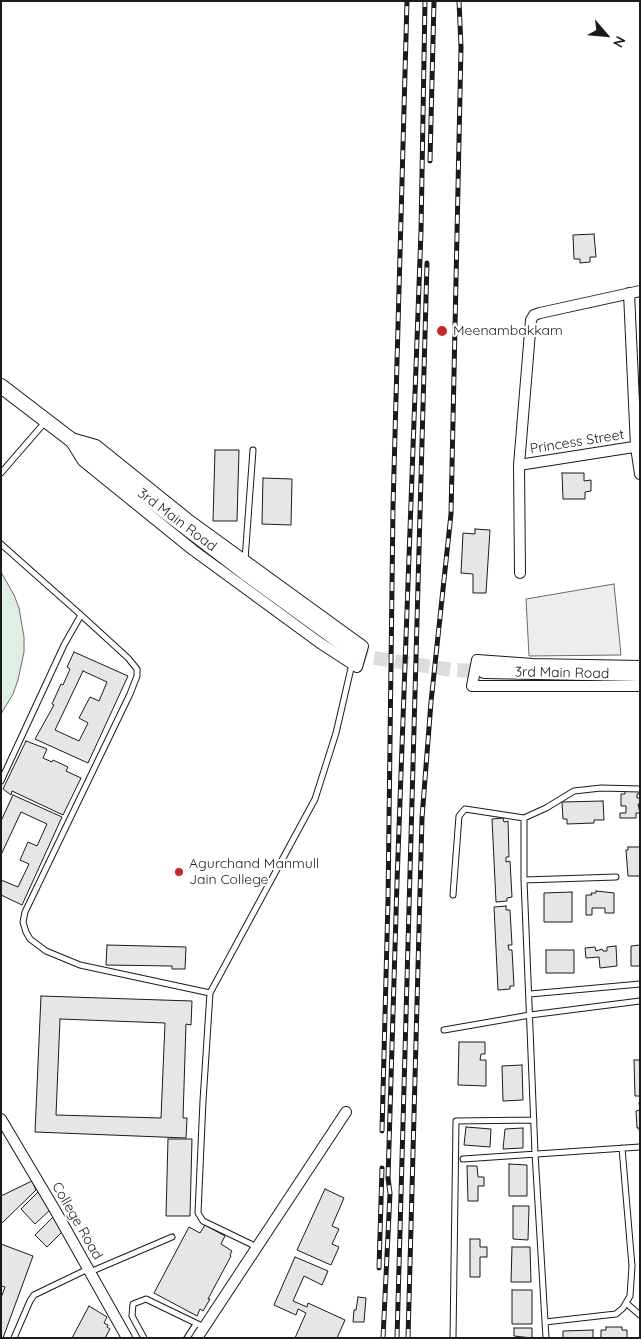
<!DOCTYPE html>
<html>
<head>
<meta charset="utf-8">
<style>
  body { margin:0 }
  #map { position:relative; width:641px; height:1339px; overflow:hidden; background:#fff; font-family:Quicksand,sans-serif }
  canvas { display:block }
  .frame { position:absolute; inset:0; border:2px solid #1a1a1a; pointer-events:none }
  .north { position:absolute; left:581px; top:10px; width:50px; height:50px; -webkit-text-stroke:4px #fff; paint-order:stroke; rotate:117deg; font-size:14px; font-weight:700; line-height:20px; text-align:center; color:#1a1a1a }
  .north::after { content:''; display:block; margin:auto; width:18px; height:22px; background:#1a1a1a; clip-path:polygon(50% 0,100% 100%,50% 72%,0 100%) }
</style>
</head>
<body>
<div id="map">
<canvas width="641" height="1339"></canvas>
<div class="frame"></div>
<div class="north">N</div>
</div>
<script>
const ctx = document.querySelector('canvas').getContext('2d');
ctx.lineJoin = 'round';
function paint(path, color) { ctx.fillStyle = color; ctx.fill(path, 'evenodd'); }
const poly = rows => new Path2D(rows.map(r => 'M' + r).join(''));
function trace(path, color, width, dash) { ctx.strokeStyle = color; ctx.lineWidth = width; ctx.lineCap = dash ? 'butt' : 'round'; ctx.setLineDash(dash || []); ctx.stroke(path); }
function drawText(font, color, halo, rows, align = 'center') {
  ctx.font = font + ' Quicksand,sans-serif'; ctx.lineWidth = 4; ctx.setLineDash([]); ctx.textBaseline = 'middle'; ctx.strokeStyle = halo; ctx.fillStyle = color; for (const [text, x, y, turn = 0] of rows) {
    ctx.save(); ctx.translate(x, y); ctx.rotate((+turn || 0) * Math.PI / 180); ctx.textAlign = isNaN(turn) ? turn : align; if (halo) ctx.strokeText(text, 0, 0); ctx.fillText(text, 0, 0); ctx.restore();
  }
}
const green = poly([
  [1,572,14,595,19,608,24,637,24,652,18,680,13,694,1,714,1,572]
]);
const parking = poly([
  [614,584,621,655,529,656,526,599,614,584]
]);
const building = poly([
  [594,234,596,257,590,257,590,262,580,263,580,259,574,259,573,235,594,234],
  [215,450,239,450,237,521,213,521,215,450],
  [562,473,584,473,584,481,591,480,591,491,585,492,585,499,563,499,562,473],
  [263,478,292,479,291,525,262,524,263,478],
  [475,529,490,530,486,593,473,593,473,574,461,573,463,533,475,534,475,529],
  [74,652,128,676,88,763,35,739,54,705,52,704,61,684,63,685,70,669,67,667,74,652],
  [83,671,107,682,99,701,90,697,79,718,88,723,79,741,55,730,83,671],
  [26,741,47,749,43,758,52,762,53,760,68,767,66,771,81,778,63,815,12,791,11,795,3,789,26,741],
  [625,789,639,789,639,794,637,794,637,798,640,798,640,804,638,804,640,813,636,813,636,818,620,818,620,813,626,813,626,806,621,806,621,794,625,794,625,789],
  [13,795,62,817,22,905,1,895,1,880,18,887,29,864,20,860,28,842,37,846,47,824,21,812,1,855,1,821,13,795],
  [603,801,604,820,594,820,594,823,567,824,567,819,563,819,562,802,603,801],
  [503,818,504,822,508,821,509,857,506,857,506,862,510,861,512,897,507,898,507,901,496,902,492,819,503,818],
  [628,847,640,847,640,876,628,876,626,850,628,850,628,847],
  [596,891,614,893,614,913,605,913,605,908,592,908,592,915,586,915,586,895,592,895,591,893,596,893,596,891],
  [572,892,572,922,544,922,544,893,572,892],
  [506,906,506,910,510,910,512,945,508,945,509,950,512,950,514,986,510,986,510,989,498,990,494,907,506,906],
  [107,945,186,947,185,969,172,969,172,966,106,965,107,945],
  [640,945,640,966,631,966,631,946,640,945],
  [616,946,617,966,600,968,599,957,586,958,585,948,595,947,596,951,602,949,603,951,607,951,607,947,616,946],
  [546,950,574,950,574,973,546,973,546,950],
  [41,996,192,1001,191,1025,186,1024,183,1118,187,1118,186,1138,35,1132,41,996],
  [60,1019,165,1023,161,1118,56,1115,60,1019],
  [459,1042,485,1042,485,1054,481,1054,480,1060,486,1060,486,1086,458,1085,459,1042],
  [634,1060,640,1060,640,1096,635,1096,634,1060],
  [522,1065,523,1100,503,1101,502,1066,522,1065],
  [639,1103,640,1103,640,1137,639,1128,637,1128,636,1111,640,1110,639,1103],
  [466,1127,491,1129,490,1147,464,1145,466,1127],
  [523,1128,523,1148,503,1149,505,1129,523,1128],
  [168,1139,192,1139,190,1216,166,1216,168,1139],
  [509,1164,527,1165,527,1196,509,1196,509,1164],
  [467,1166,477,1166,478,1177,484,1177,484,1186,478,1186,478,1201,468,1201,467,1166],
  [32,1181,36,1190,35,1191,1,1224,1,1196,32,1181],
  [325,1189,344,1198,332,1226,339,1229,332,1244,339,1247,331,1265,297,1250,325,1189],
  [38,1192,53,1207,35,1224,21,1209,38,1192],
  [513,1206,529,1206,528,1240,513,1239,513,1206],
  [53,1217,64,1230,47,1247,35,1235,53,1217],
  [205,1225,225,1236,221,1244,232,1251,230,1255,231,1256,208,1299,210,1299,203,1311,200,1309,197,1316,154,1293,189,1227,200,1233,205,1225],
  [470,1239,480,1239,480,1247,487,1247,487,1257,480,1257,480,1277,470,1277,470,1239],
  [1,1244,33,1256,3,1338,1,1338,1,1298,5,1287,1,1286,1,1244],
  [512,1247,530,1247,531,1282,511,1282,512,1247],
  [295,1257,328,1271,322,1285,304,1276,293,1301,307,1307,308,1303,345,1320,337,1338,295,1338,306,1313,298,1309,296,1315,274,1305,295,1257],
  [512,1290,532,1290,532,1324,512,1324,512,1290],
  [358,1297,366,1298,364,1322,353,1322,354,1310,356,1310,358,1297],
  [89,1306,107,1317,104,1323,108,1325,107,1327,110,1329,105,1338,72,1338,89,1306],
  [606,1327,622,1327,622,1330,627,1330,627,1338,601,1338,601,1330,606,1330,606,1327],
  [514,1328,532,1328,532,1338,514,1336,514,1328],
  [593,1330,593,1338,563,1338,563,1331,593,1330]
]);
const secondaryTunnel = poly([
  [354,652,368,657,452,670,484,671]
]);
const lane = poly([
  [1,473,46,421],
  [1,544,81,615],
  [245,560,253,450],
  [1,781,64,645,81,615,128,658,137,669,137,676,130,694,25,912,23,922,26,932,30,939,46,951,80,965,210,993],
  [524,818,524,880,535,1153,546,1338],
  [524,880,616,877],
  [453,895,459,816,465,809,524,818,546,808,574,791,601,788,640,789],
  [530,994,640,984],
  [444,1030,530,1015,640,1001],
  [463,1159,640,1147],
  [257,1247,203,1221,198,1213,203,1101,210,993,315,799,336,733,352,664],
  [90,1272,172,1237],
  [626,1303,640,1315],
  [545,1322,616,1314,623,1308,630,1296,632,1266,622,1148],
  [14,1338,30,1301,34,1295,88,1269],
  [144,1338,132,1316,133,1304,146,1299,204,1327],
  [187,1338,196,1324],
  [453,1338,456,1121,534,1120]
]);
const street = poly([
  [629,293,636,447,640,474],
  [68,437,96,445,188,519,363,646,357,667,320,643,193,550,83,461,68,437],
  [519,465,640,446],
  [520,573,519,465,531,320,534,315,540,313,640,291],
  [640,666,533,664,477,660,472,686,640,686],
  [1,1119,55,1210,127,1338],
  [197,1338,346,1112]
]);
const secondary = poly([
  [1,386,244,572,354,652],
  [484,671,640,674]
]);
const rail = poly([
  [430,161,434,1],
  [382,1131,388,900,393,507,407,1],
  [379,1268,382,1168],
  [383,1338,390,1193,388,1178,397,882,421,231,425,1],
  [397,1338,427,263],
  [408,1338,422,818,431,702,451,514,461,47,459,1]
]);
const markers = [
  [442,331,6,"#c62828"],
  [179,872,5,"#c62828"]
];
const poiNames = [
  ["Meenambakkam",453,331],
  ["Agurchand Manmull",189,864],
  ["Jain College",189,880]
];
const streetNames = [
  ["Princess Street",577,442,-9],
  ["3rd Main Road",177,520,37],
  ["3rd Main Road",562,673,1],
  ["College Road",77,1221,60]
];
paint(green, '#e0efe3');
trace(green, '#6a6a6a', 1);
paint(parking, '#ededed');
trace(parking, '#6a6a6a', 1);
paint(building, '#e6e6e6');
trace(building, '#1a1a1a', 1);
trace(secondaryTunnel, '#ddd', 14, [14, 7]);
trace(lane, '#1a1a1a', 7);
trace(street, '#1a1a1a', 12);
trace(secondary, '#1a1a1a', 16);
trace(lane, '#fff', 5);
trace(street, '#fff', 10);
trace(secondary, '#fff', 14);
trace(rail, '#1a1a1a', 5);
trace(rail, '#fff', 3, [9]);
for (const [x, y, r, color] of markers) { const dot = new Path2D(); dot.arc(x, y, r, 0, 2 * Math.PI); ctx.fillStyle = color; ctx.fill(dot); trace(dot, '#fff', 2); }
drawText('14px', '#1a1a1a', '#fff', poiNames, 'left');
drawText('14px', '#1a1a1a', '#fff', streetNames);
</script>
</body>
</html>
